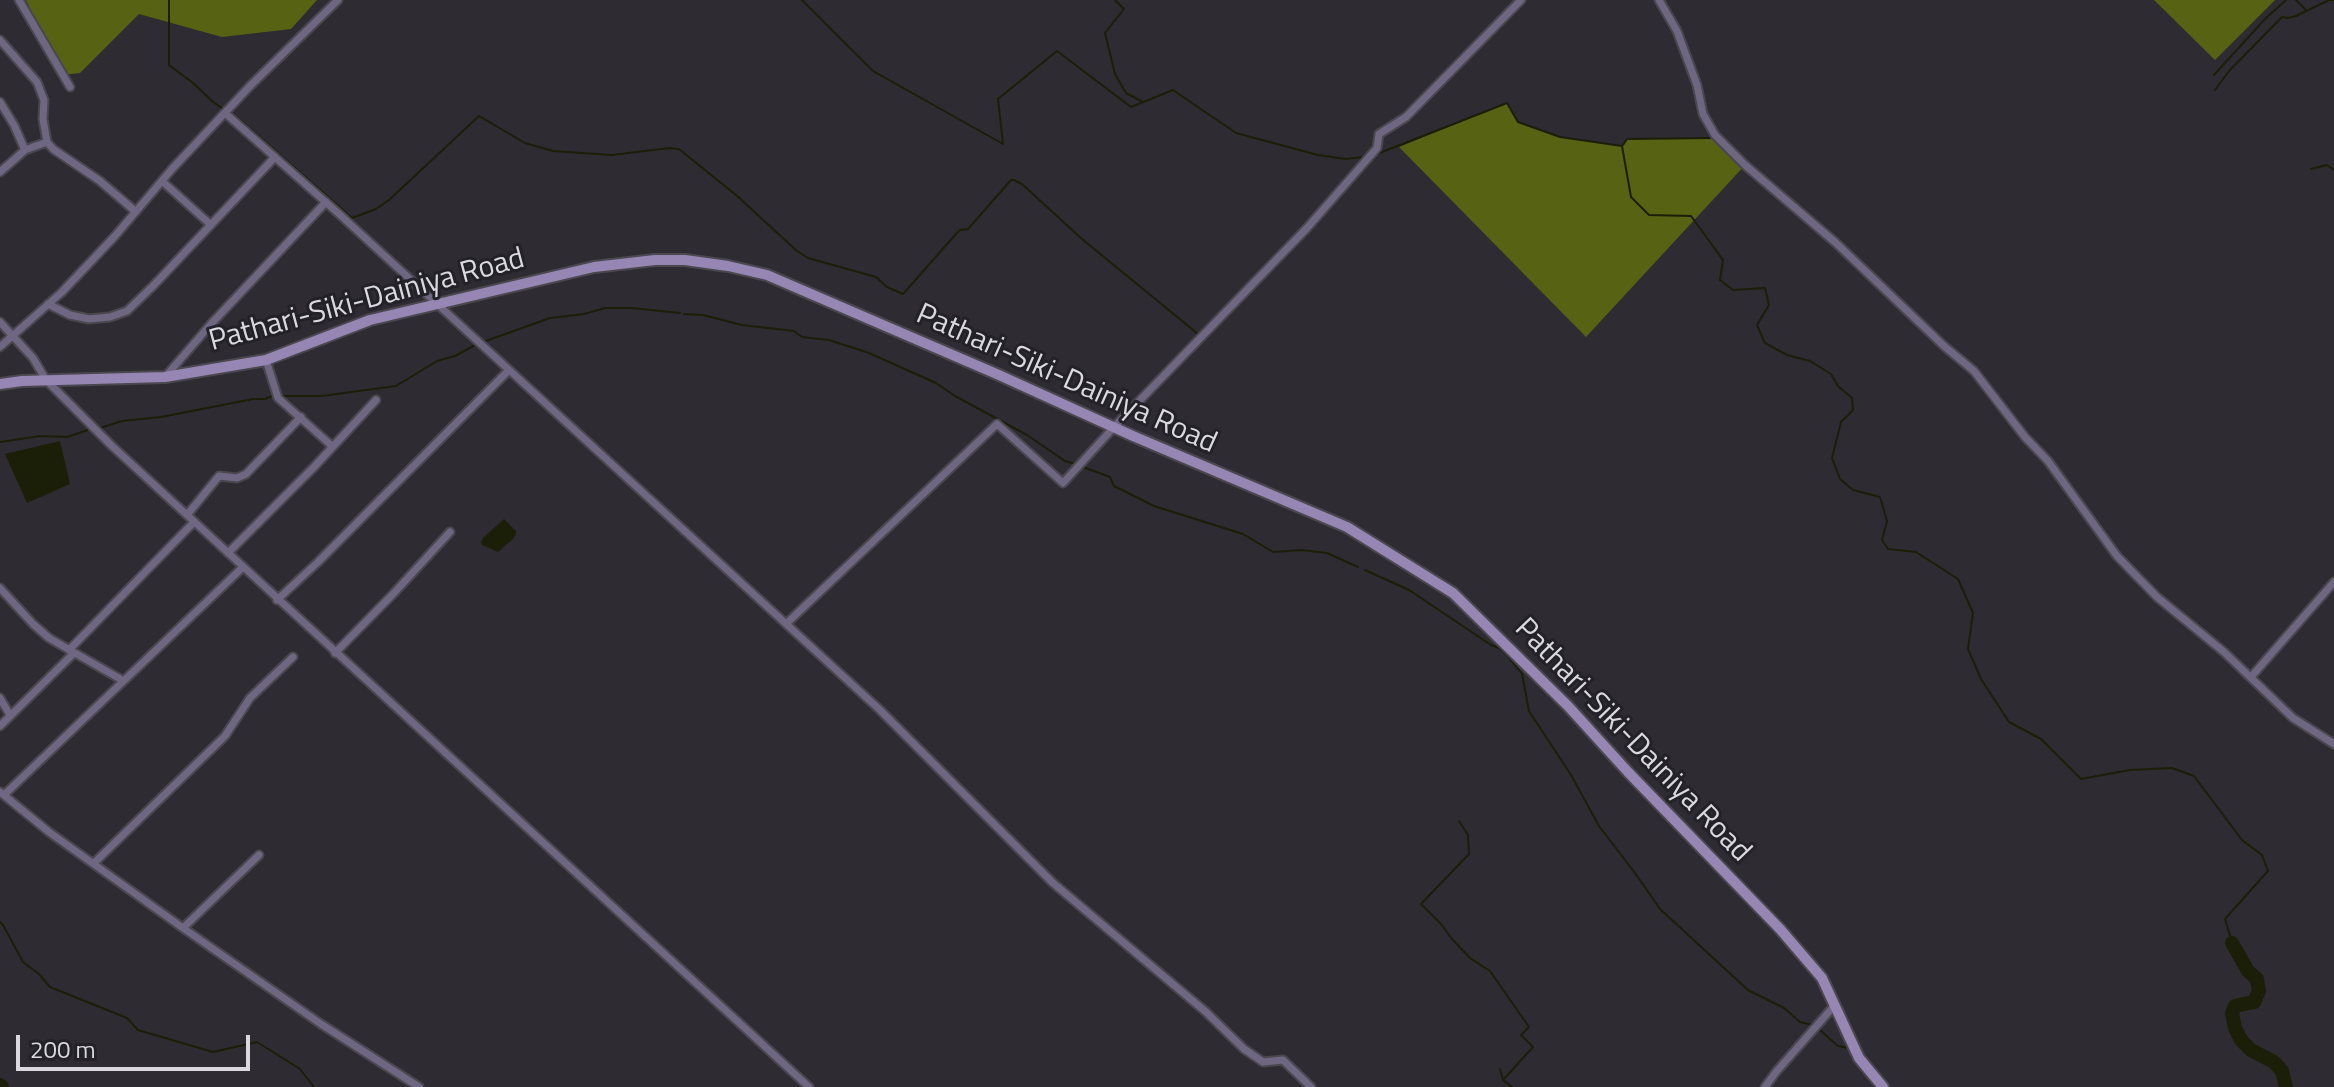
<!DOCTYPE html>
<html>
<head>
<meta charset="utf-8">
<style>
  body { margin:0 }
  #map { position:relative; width:2334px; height:1087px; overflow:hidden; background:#2e2b33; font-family:"Titillium Web",sans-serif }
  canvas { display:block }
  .scale { position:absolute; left:16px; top:1035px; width:234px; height:36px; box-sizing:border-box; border:4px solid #dad9de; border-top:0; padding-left:10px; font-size:24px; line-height:28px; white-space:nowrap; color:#dad9de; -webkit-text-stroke:6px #242229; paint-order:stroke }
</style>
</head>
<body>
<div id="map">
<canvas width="2334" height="1087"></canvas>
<div class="scale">200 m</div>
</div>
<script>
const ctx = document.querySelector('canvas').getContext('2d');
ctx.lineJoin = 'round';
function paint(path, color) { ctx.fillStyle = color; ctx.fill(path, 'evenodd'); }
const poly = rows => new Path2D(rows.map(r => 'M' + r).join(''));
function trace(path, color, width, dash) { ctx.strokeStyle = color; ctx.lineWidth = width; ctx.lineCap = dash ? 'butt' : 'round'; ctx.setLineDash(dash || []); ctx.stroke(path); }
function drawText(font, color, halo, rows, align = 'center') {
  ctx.font = font + ' "Titillium Web",sans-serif'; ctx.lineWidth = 6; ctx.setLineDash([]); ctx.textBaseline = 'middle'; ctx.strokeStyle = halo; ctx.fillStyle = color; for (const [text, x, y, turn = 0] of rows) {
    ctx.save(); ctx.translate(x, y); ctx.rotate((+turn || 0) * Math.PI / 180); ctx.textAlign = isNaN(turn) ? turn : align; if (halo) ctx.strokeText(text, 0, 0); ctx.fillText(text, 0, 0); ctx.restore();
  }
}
const forest = poly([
  [26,0,317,0,291,29,222,37,139,14,80,73,62,75],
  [2154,0,2275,0,2215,60],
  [1507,103,1518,122,1560,137,1622,146,1627,139,1719,138,1747,163,1586,337,1399,147]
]);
const water = poly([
  [60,441,70,484,27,503,5,454],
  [504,519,516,531,516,534,513,539,498,552,482,545,481,542,484,537]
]);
const stream = poly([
  [169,0,169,65,193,83,212,101,223,109],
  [802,0,873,71,1003,144,998,99,1057,51,1131,107,1173,90,1236,133,1318,155,1346,159,1363,157],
  [1115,0,1124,9,1105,33,1115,74,1126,93,1143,102],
  [2296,0,2306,10],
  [2214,75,2265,19,2286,0],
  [2215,90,2229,71,2282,17,2288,18,2296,16,2329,0,2334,0],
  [231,112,352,218,376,209,389,200,479,116,525,143,553,151,612,155,669,148,679,149,736,195,797,251,808,258,876,277,887,287,903,294,956,234,960,230,968,229,1011,180,1014,180,1022,184,1082,239,1198,334],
  [1623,145,1627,139,1712,138],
  [1377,154,1507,103,1518,122,1560,137,1622,146,1631,197,1649,215,1691,216,1723,260,1720,280,1733,290,1765,288,1769,305,1757,325,1765,343,1787,355,1810,361,1831,374,1838,386,1852,398,1853,410,1841,422,1832,458,1840,479,1853,490,1880,497,1887,521,1882,540,1888,549,1916,552,1958,579,1973,613,1968,649,1981,679,2009,722,2041,739,2081,779,2130,770,2172,768,2194,776,2242,840,2262,855,2268,871,2225,919,2231,939],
  [2311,169,2327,165,2334,170],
  [684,314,703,315,742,325,794,331,802,337,829,340,869,353,936,383,955,396,1027,435,1065,461,1076,464],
  [483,342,550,318,584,314,605,308,632,308,680,313],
  [280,396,322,396,396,386,437,361,455,356,477,344],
  [100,428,122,421,161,417,253,399,265,399,272,396],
  [0,442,40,436,67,437,91,429],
  [1083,467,1110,477,1114,486,1154,506,1243,534,1273,552,1302,550,1327,553,1358,567],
  [1365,570,1409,590,1491,645,1499,648,1506,654,1522,674,1529,711,1571,775,1599,826,1635,873,1660,909,1748,990,1784,1008,1800,1022,1813,1025],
  [1459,821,1468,835,1469,854,1421,904,1441,924,1452,939,1470,958,1490,971,1529,1027,1521,1035,1533,1047,1503,1080],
  [0,922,3,925,23,962,39,974,50,987,127,1018,138,1030,213,1052,257,1042,300,1069,314,1087],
  [1820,1030,1838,1046,1849,1048],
  [1500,1069,1503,1080,1512,1087]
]);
const river = poly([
  [2232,943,2248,971,2257,979,2259,991,2254,1002,2235,1006,2232,1013,2235,1028,2241,1040,2251,1050,2274,1062,2282,1071,2286,1087],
  [0,1085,2,1087]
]);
const street = poly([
  [19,0,70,87],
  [1659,0,1677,31,1697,85,1703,114,1715,135,1745,165,1836,243,1944,346,1974,371,2025,437,2048,461,2117,556,2157,597,2224,652,2293,718,2334,744],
  [0,40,37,82,44,100,43,119,47,142,25,150,0,172],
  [0,102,14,125,25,150],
  [225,113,338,213,880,710,1053,883,1206,1012,1244,1049,1263,1062,1283,1060,1311,1087],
  [47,142,53,149,100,181,135,211],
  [162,181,211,225],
  [48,304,70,315,89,319,110,317,127,311,153,286,275,157],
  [0,322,33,358,46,380,112,446,809,1087],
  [0,347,62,292,115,236,172,169,250,86,338,0],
  [266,360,278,398,332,446],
  [165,377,211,324,326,202],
  [187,515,219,476,237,478,246,474,301,417],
  [228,553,314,467,376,400],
  [0,588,33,624,49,638,122,680],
  [277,600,318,562,508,371],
  [787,623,997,424,1063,483,1114,427,1307,228,1377,148,1379,134,1406,117,1521,0],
  [69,650,194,522],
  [335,653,394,593,450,532],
  [2251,677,2334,582],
  [0,698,10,715],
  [0,726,74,653],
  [0,792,49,832,183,928,321,1024,419,1087],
  [4,795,243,567],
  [94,863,225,736,250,698,293,657],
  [183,928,259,855],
  [1765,1087,1776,1072,1834,1006]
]);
const secondary = poly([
  [0,384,22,381,165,377,266,360,370,320,594,267,655,260,685,260,728,266,767,275,999,375,1133,436,1347,527,1453,593,1568,706,1628,772,1780,929,1822,978,1859,1058,1883,1087]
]);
const streetNames = [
  ["Pathari-Siki-Dainiya Road",367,301,-15],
  ["Pathari-Siki-Dainiya Road",1066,380,24],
  ["Pathari-Siki-Dainiya Road",1632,741,46]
];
paint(forest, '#586213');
paint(water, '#1b1f07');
trace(stream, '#1b1f07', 2);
trace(river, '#1b1f07', 14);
trace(street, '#4a474e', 11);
trace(secondary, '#4a474e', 14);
trace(street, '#6f6682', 7);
trace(secondary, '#9586b3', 10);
drawText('30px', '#dad9de', '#242229', streetNames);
</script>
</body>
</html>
